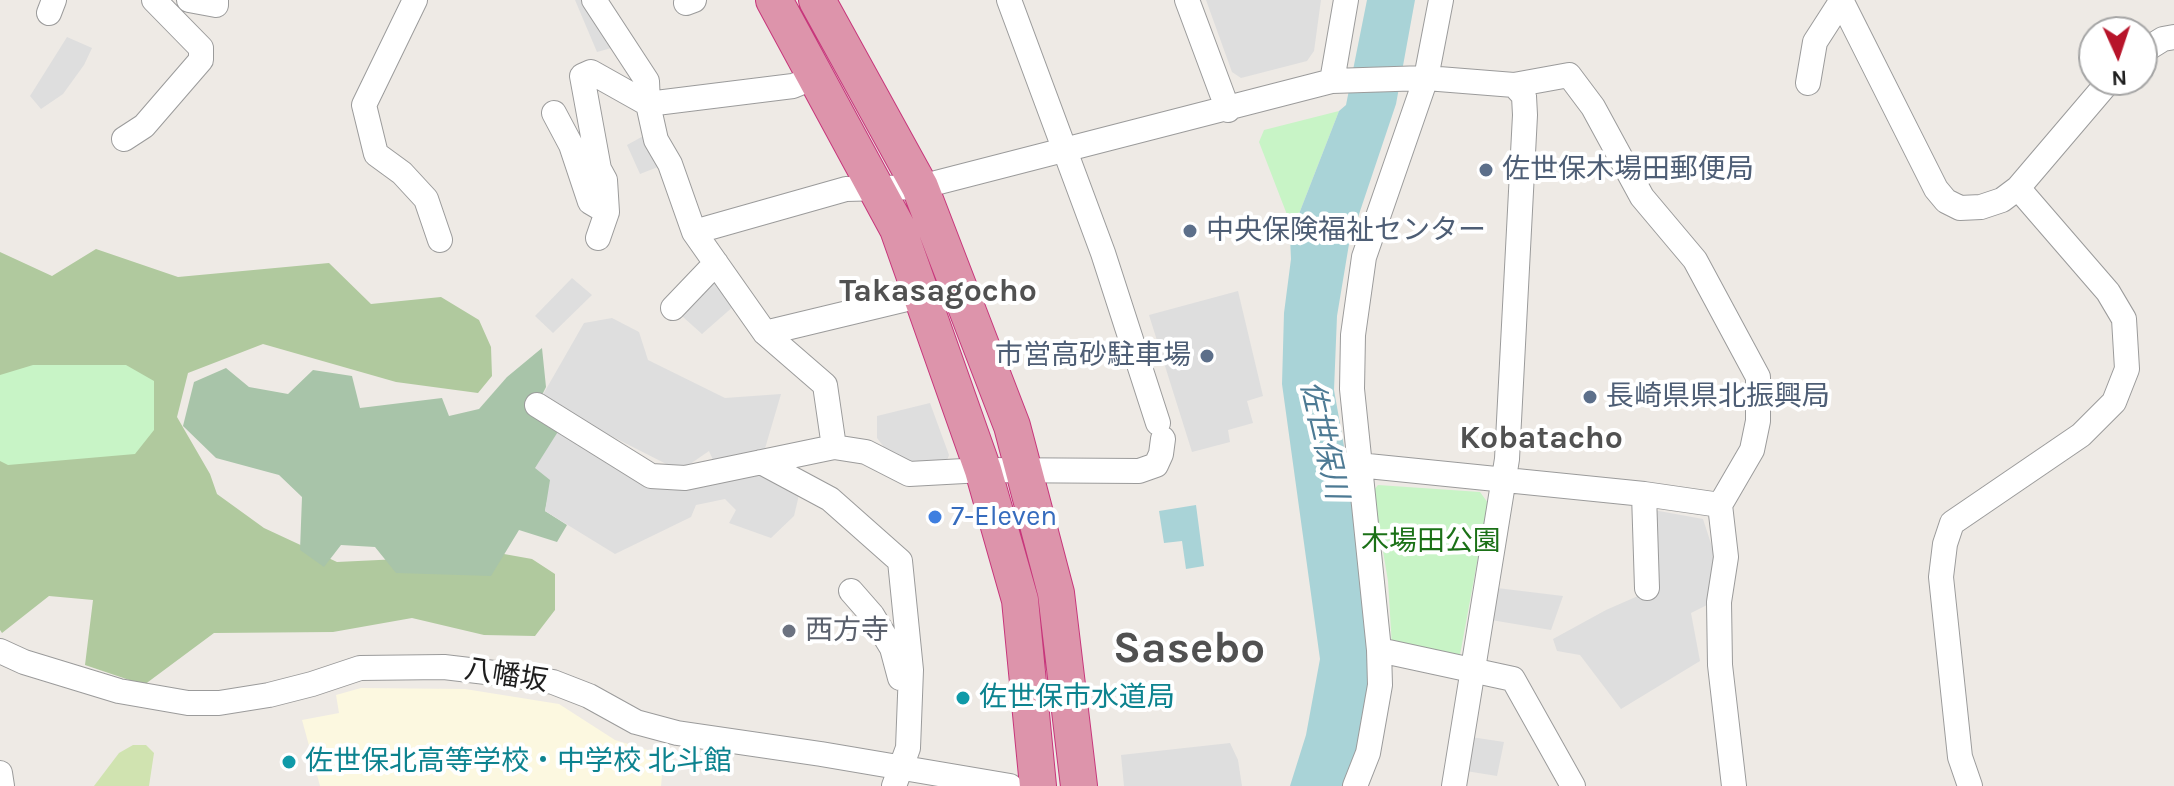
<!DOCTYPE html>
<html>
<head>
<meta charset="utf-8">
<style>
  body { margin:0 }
  #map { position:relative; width:2174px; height:786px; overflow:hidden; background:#eeeae5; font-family:Karla,sans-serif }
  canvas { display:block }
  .north { position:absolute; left:2078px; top:16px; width:80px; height:80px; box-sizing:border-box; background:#fff; border:2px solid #a5a5a5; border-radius:50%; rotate:177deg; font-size:22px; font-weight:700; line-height:32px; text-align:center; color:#1e1e1e }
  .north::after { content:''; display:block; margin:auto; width:28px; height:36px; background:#b7142a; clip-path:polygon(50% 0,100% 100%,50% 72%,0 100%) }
</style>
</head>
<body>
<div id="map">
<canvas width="2174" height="786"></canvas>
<div class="north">N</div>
</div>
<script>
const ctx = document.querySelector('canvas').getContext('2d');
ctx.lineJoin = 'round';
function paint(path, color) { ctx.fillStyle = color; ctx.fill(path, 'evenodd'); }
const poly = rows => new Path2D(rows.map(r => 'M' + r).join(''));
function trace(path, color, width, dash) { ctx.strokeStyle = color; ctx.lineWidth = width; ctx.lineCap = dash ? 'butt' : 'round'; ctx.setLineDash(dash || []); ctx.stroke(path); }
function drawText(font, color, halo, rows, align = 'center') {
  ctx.font = font + ' Karla,"Noto Sans JP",sans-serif'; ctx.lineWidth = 8; ctx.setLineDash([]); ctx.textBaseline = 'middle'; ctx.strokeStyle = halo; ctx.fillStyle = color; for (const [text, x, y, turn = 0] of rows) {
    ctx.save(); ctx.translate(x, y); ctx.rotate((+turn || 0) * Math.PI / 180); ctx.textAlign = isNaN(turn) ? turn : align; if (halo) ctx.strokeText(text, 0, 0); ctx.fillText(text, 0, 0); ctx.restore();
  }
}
const education = poly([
  [361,688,465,689,559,704,615,740,664,755,661,786,320,786,302,720,339,713,336,695]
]);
const grass = poly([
  [133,745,146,745,154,753,149,786,94,786,119,753]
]);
const forest = poly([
  [96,249,178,277,329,263,371,304,441,297,479,320,491,347,492,376,478,393,396,382,263,344,188,373,177,417,210,474,217,494,264,528,337,562,504,554,532,559,555,574,555,610,535,636,484,635,412,618,333,632,214,633,144,685,85,665,93,600,49,596,2,633,0,630,0,252,52,276]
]);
const cemetery = poly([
  [542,348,546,387,537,405,564,422,545,511,567,525,557,542,519,530,491,576,396,573,375,547,341,545,324,567,300,550,302,497,279,475,216,458,183,426,194,382,226,368,249,387,288,394,313,370,352,376,360,408,442,398,449,416,479,409,507,377]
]);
const park = poly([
  [1339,111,1290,237,1286,212,1259,142,1264,130],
  [33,365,126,365,154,381,154,430,135,454,8,465,0,461,0,375],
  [1378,485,1480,492,1488,503,1460,655,1457,657,1392,647,1388,581,1373,491]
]);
const parking = poly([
  [575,0,589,0,615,47,597,52],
  [1206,0,1321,0,1314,51,1307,61,1241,78,1232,72],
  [67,37,92,48,84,65,63,94,41,109,30,96],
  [647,134,663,165,640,174,627,145],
  [707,273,735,305,702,334,673,308],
  [572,278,592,295,553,333,535,316],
  [1238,291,1263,396,1247,401,1253,423,1228,430,1230,442,1192,452,1149,315],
  [612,318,639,332,648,360,725,398,781,394,761,462,718,471,709,451,680,471,568,414,537,405,584,323],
  [930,403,949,455,946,463,897,464,877,438,877,416],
  [559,430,652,484,758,472,799,495,794,516,771,538,729,523,736,510,725,499,696,505,691,517,615,554,545,511,550,480,535,468],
  [1648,509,1703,519,1716,559,1709,604,1691,613,1700,661,1621,709,1580,655,1557,651,1553,639,1606,610,1654,589],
  [1497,588,1563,596,1551,630,1491,620],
  [1471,737,1504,742,1497,776,1466,771],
  [1230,743,1238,760,1242,786,1124,786,1121,755]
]);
const water = poly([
  [1367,0,1415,0,1396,104,1349,244,1337,316,1334,390,1353,497,1370,648,1369,699,1361,741,1343,786,1290,786,1306,735,1320,659,1282,384,1284,313,1291,259,1290,237,1339,111,1346,105],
  [1196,505,1204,566,1186,569,1182,541,1164,543,1159,511]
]);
const minor = poly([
  [189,0,216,5,216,0],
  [415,0,364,105,376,154,402,173,426,199,440,240],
  [594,0,647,81,648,104,656,140,670,164,694,232,765,333,825,385,834,447,866,452,909,474,983,470,1139,471,1156,465,1161,454,1163,439],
  [1009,0,1103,253,1158,423],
  [1187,0,1228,110],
  [1841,0,1936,189,1946,201,1960,208,1981,207,2002,200,2018,188,2110,80],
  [686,3,694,0],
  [49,13,54,0],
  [2142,52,2163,39,2174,37],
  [1332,81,1346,0],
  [1808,83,1815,42,1842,0],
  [1514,85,1569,75,1593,107,1642,197,1695,260,1758,377,1758,421,1752,450,1720,505,1726,557,1719,602,1720,665,1734,786],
  [554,113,571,145,590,202,607,212],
  [124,139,144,126,201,60,201,48,154,0],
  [694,232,846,189,920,187,1332,81,1426,78,1514,85,1524,96,1525,115,1507,459,1454,786],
  [598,238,607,212,605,180,599,169,582,76,591,72,648,104,793,86,815,77],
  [673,308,716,263],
  [765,333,923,295],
  [537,405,651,476,685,478,834,447],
  [761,462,830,499,900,561,911,670,908,748,894,786],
  [1348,464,1644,494,1720,505],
  [1644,494,1647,588],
  [851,591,872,615,892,648,900,678],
  [1379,650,1513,679,1573,786],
  [0,651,24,662,119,691,188,703,219,703,269,695,312,684,360,668,444,667,511,675,553,682,589,696,636,722,677,733,821,754,1010,786],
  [0,773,2,786],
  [1355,786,1368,753,1380,685,1379,650,1352,389,1353,335,1364,257,1426,78,1441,0],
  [1970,786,1960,757,1941,577,1945,544,1952,523,2081,435,2114,402,2127,369,2124,319,2108,292,2018,188]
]);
const highway = poly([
  [774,0,898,229,983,470,1020,600,1038,786],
  [817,0,920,187,1012,426,1056,593,1079,786]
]);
const markers = [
  [1486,170,8,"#5c6f8a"],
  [1190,231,8,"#5c6f8a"],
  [1207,356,8,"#5c6f8a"],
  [1590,397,8,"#5c6f8a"],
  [935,517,8,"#3f7fe0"],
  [789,631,8,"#6b7280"],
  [963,698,8,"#0f9aa8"],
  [289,762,8,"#0f9aa8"]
];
const serviceNames = [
  ["佐世保木場田郵便局",1502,170],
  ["中央保険福祉センター",1206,231],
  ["市営高砂駐車場",1191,356,"right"],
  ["長崎県県北振興局",1606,397]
];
const shopNames = [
  ["7-Eleven",951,517]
];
const parkNames = [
  ["木場田公園",1431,542]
];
const worshipNames = [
  ["西方寺",805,631]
];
const streetNames = [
  ["八幡坂",506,676,9]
];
const cultureNames = [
  ["佐世保市水道局",979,698],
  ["佐世保北高等学校・中学校 北斗館",305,762]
];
const waterNames = [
  ["佐世保川",1323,440,77]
];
const quarterNames = [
  ["Takasagocho",938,292],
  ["Kobatacho",1541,439]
];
const townNames = [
  ["Sasebo",1189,649]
];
paint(education, '#fcf8e0');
paint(grass, '#d0e3b0');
paint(forest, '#b0c99e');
paint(cemetery, '#a8c4a9');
paint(park, '#c8f4c6');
paint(parking, '#dedede');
paint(water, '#a9d3d7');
trace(minor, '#9b9b9b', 26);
trace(highway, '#c7367b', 38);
trace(minor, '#fff', 24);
trace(highway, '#dd94ab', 36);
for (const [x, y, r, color] of markers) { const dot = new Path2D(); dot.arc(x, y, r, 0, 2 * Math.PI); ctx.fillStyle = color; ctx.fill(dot); trace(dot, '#fff', 3); }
drawText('28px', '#4e5e75', '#fff', serviceNames, 'left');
drawText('28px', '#366cbe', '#fff', shopNames, 'left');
drawText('28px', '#1b7117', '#fff', parkNames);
drawText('28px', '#5b616d', '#fff', worshipNames, 'left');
drawText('28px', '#1e1e1e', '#fff', streetNames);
drawText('28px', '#0d838f', '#fff', cultureNames, 'left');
drawText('italic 30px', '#4d7a94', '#fff', waterNames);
drawText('bold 32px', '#515151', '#fff', quarterNames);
drawText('bold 44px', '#515151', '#fff', townNames);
</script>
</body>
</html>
